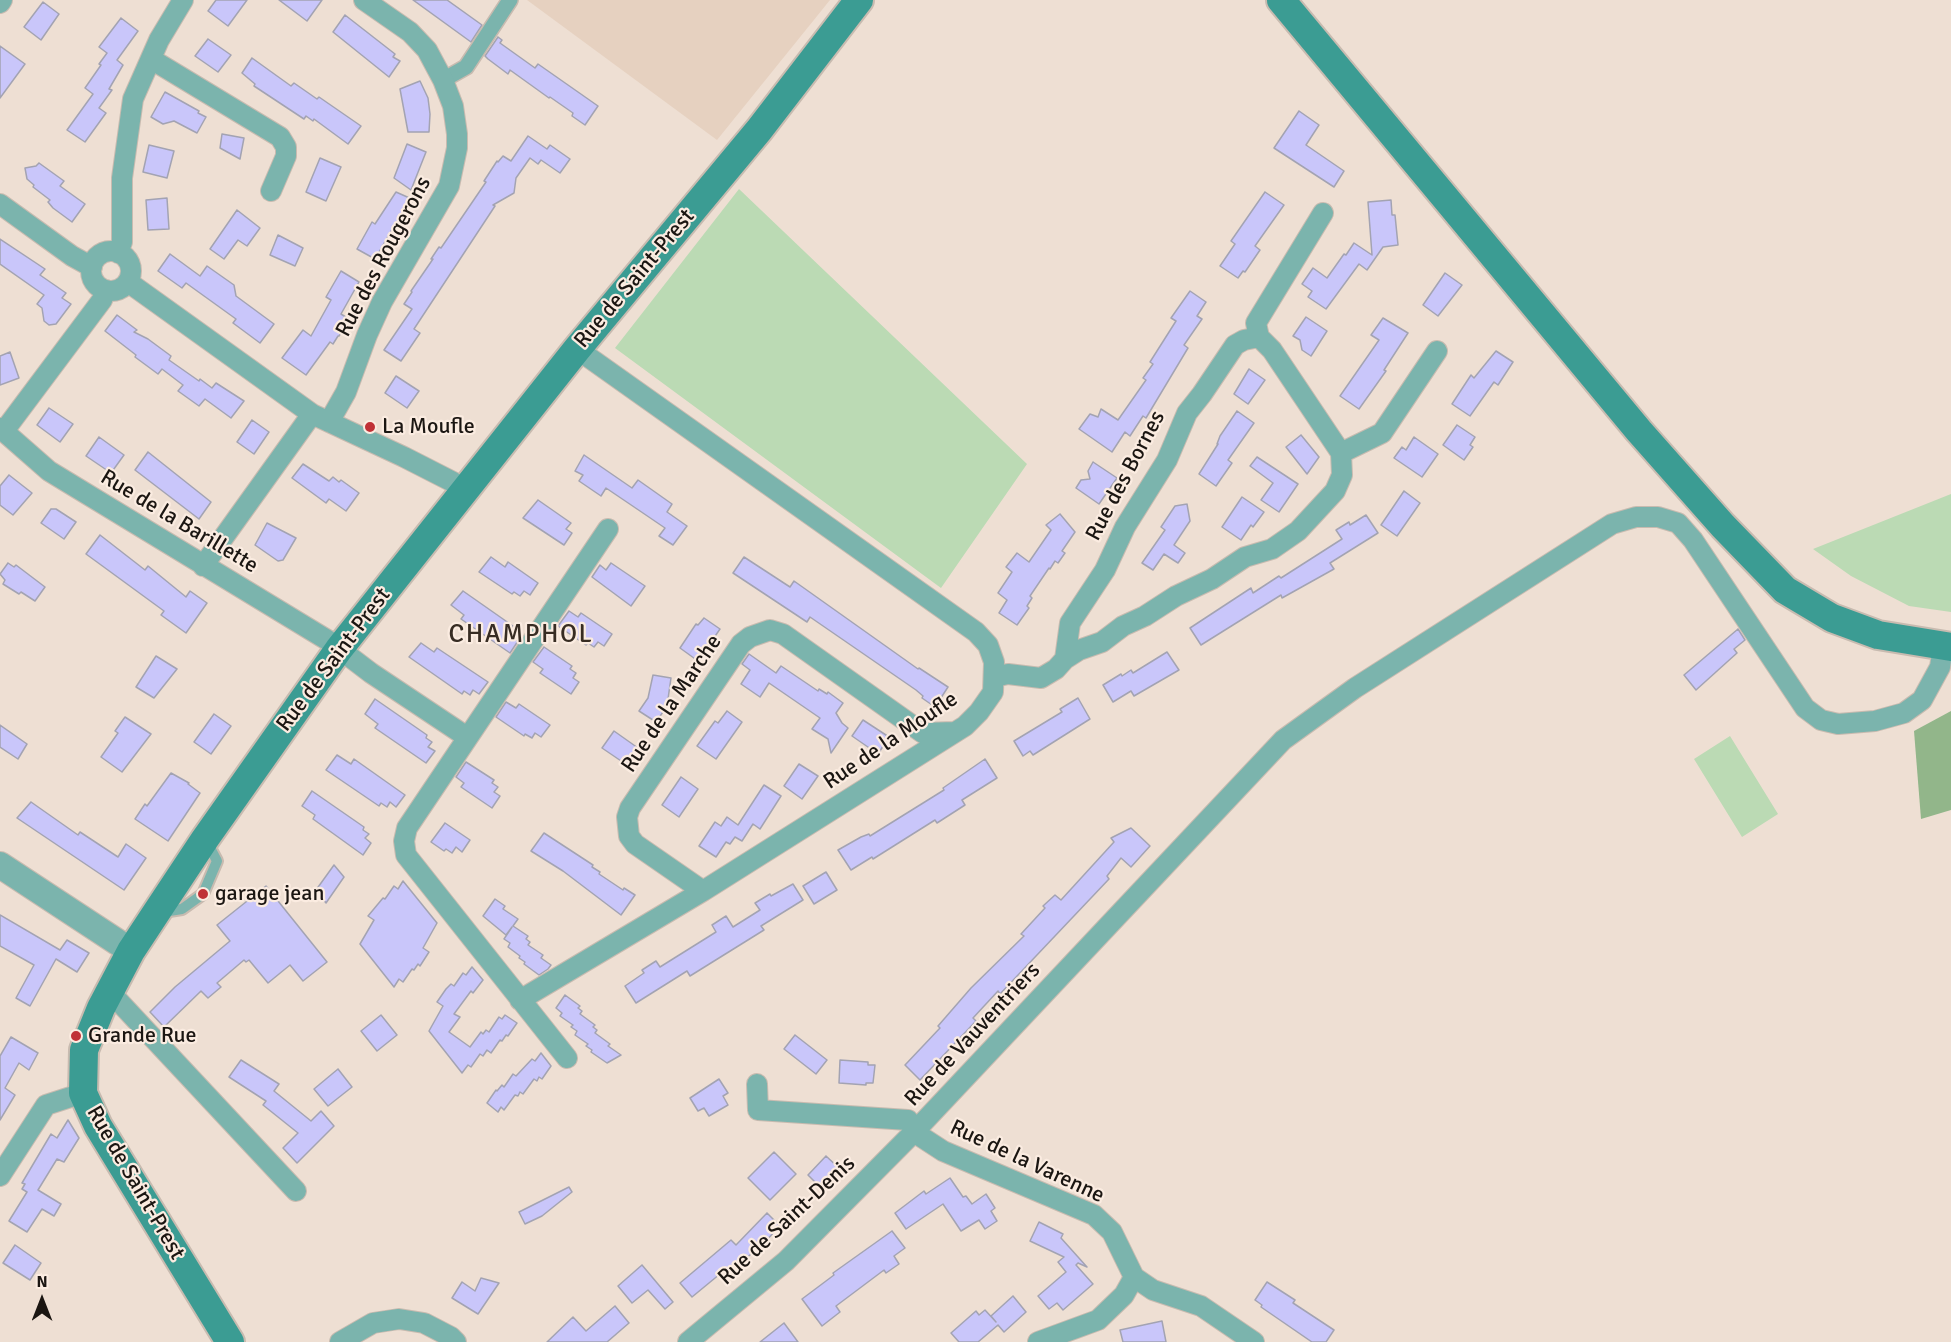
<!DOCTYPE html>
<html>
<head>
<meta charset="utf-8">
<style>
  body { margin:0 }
  #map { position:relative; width:1951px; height:1342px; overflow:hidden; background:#eedfd3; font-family:Signika,sans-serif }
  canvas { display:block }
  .north { position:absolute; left:12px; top:1270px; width:60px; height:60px; -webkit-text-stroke:4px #fbece1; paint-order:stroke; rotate:0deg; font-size:16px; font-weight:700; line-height:24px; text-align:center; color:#1b1612 }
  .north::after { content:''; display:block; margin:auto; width:21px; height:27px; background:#1b1612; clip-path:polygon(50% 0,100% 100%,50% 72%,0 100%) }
</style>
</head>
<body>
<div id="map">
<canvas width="1951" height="1342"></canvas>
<div class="north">N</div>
</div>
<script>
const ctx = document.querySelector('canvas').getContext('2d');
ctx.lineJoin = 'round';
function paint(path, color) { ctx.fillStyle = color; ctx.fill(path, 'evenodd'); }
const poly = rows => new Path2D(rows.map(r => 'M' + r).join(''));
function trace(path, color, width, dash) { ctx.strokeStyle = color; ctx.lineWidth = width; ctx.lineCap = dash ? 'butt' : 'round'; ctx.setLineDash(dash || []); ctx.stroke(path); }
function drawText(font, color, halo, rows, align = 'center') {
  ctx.font = font + ' Signika,sans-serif'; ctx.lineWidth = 4.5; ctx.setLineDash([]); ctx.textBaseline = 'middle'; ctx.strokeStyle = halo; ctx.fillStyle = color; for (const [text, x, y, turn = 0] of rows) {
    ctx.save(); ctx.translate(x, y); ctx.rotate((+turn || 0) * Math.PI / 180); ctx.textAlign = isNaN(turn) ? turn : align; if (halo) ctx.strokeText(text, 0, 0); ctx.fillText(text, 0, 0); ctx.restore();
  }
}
const built = poly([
  [527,0,830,0,717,140]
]);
const green = poly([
  [739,189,1027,464,941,588,615,348],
  [1951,494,1951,612,1909,606,1851,576,1813,549],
  [1730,736,1778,814,1742,837,1694,759]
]);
const forest = poly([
  [1951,711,1951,810,1921,819,1914,731]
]);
const building = poly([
  [216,0,247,0,228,26,208,11,216,0],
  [279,0,322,0,307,21,279,0],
  [413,0,447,0,482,25,471,42,413,0],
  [43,2,59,14,41,40,24,27,43,2],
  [345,15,395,54,393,57,400,61,389,77,333,32,345,15],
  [121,18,138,31,117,60,123,65,109,89,112,90,99,108,106,113,85,142,67,130,93,94,85,88,101,65,99,64,107,53,99,47,121,18],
  [498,37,502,40,500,43,535,68,538,64,598,106,585,125,572,116,573,113,550,97,549,98,510,70,508,74,488,59,485,56,498,37],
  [208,39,231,55,218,72,195,56,208,39],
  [0,46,25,64,0,98,0,46],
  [252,58,291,86,294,83,317,99,319,97,361,126,348,144,314,119,313,121,306,116,304,119,254,86,255,84,242,73,252,58],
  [420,81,428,98,430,114,429,132,408,132,400,89,420,81],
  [165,92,199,111,198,113,206,117,197,133,174,121,163,124,151,117,165,92],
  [1299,111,1319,125,1306,145,1344,171,1334,187,1274,148,1299,111],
  [222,134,244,138,240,159,220,148,222,134],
  [528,136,547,149,550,145,570,159,560,173,541,160,538,164,530,158,516,178,514,193,493,205,495,206,414,329,420,333,401,361,384,350,412,309,404,304,412,292,411,291,433,259,431,259,439,247,441,248,486,182,484,181,497,161,498,162,503,156,511,161,528,136],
  [407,144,426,152,411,190,394,178,407,144],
  [149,145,174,151,167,178,143,172,149,145],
  [320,158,341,167,326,201,306,192,320,158],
  [39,163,64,181,60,186,85,204,72,222,53,208,48,202,50,200,33,187,34,185,27,179,25,168,36,166,39,163],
  [396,192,414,200,397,226,395,224,375,259,357,249,372,222,375,224,396,192],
  [1265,192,1284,205,1255,246,1260,250,1245,272,1243,271,1238,278,1220,266,1235,244,1231,241,1265,192],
  [167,198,169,229,148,230,146,200,167,198],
  [1391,200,1392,215,1395,215,1398,245,1383,247,1367,270,1359,264,1326,309,1308,297,1312,291,1302,284,1313,268,1327,278,1344,254,1346,255,1354,243,1372,255,1368,202,1391,200],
  [237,210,260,228,247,246,238,240,224,259,210,249,237,210],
  [278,235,303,248,295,266,270,255,278,235],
  [0,239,45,269,40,275,66,293,62,298,71,304,56,324,49,325,44,321,42,308,37,304,44,295,0,264,0,239],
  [170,254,200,276,207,266,234,285,236,296,274,324,260,343,233,323,236,319,186,283,182,288,158,271,170,254],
  [341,271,359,282,341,314,349,319,339,336,338,336,333,344,330,342,306,375,282,358,303,330,311,336,331,300,326,297,341,271],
  [1445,273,1462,285,1438,316,1423,305,1445,273],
  [1190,291,1206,302,1197,316,1202,319,1184,345,1188,348,1146,418,1143,416,1130,436,1125,432,1112,452,1079,429,1090,414,1098,417,1101,409,1118,420,1146,380,1143,378,1153,364,1150,362,1176,321,1171,318,1190,291],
  [117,315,137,330,134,332,148,339,171,356,169,360,199,381,200,379,212,388,216,383,244,401,231,418,205,399,199,406,178,391,183,385,162,369,158,374,135,357,136,355,105,331,117,315],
  [1306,317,1327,331,1311,356,1302,350,1300,340,1293,336,1306,317],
  [1383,318,1408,333,1384,370,1386,371,1359,409,1340,396,1379,340,1371,335,1383,318],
  [1496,351,1513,362,1498,385,1494,382,1470,416,1452,404,1471,375,1474,378,1496,351],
  [10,352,19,378,0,385,0,356,10,352],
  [1249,369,1265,380,1248,404,1234,394,1249,369],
  [396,376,419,391,407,408,385,393,396,376],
  [49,408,73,424,60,442,37,425,49,408],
  [1237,411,1254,423,1228,460,1232,463,1216,486,1199,474,1218,444,1217,444,1220,436,1237,411],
  [252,420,269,432,254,454,237,442,252,420],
  [1457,425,1475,437,1470,445,1473,447,1464,460,1443,445,1457,425],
  [1301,435,1319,457,1307,474,1286,447,1301,435],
  [99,437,124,455,111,473,86,456,99,437],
  [1414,437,1438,454,1422,477,1394,458,1402,447,1406,450,1414,437],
  [148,452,211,502,199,519,135,470,148,452],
  [584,455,632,488,638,480,672,504,667,512,687,526,673,545,659,536,665,528,640,511,606,488,601,496,579,481,583,475,575,471,584,455],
  [1257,457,1298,484,1279,512,1261,500,1273,483,1250,466,1257,457],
  [1093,462,1117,478,1099,504,1076,488,1081,480,1090,479,1088,471,1093,462],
  [303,464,329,481,333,477,339,482,341,480,359,493,346,511,329,499,326,503,292,478,303,464],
  [9,475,32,493,13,515,0,505,0,486,9,475],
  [1404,491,1420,503,1397,536,1381,525,1404,491],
  [1242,497,1264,512,1253,527,1251,525,1241,540,1222,527,1242,497],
  [538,500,571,523,566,529,572,533,564,545,523,518,538,500],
  [1187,504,1190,521,1174,545,1185,553,1178,563,1164,554,1153,570,1142,563,1165,530,1161,527,1175,506,1187,504],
  [51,509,56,509,76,522,64,539,41,523,51,509],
  [1060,514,1075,532,1062,551,1065,553,1058,563,1055,561,1050,569,1049,568,1030,596,1032,598,1027,606,1029,608,1017,625,999,613,1007,600,998,593,1012,572,1006,567,1017,553,1029,562,1051,530,1046,525,1060,514],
  [1366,515,1378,533,1330,563,1334,569,1282,598,1281,595,1201,645,1190,628,1251,588,1253,593,1279,576,1281,578,1342,539,1336,530,1349,522,1350,525,1366,515],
  [267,523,296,538,283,560,278,561,255,545,267,523],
  [100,535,145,570,148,566,186,597,190,591,207,603,186,633,161,615,164,611,86,554,100,535],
  [491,557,505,567,508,562,538,583,530,595,524,591,520,596,514,592,512,594,479,572,491,557],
  [744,557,790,587,794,581,918,669,919,668,948,687,935,707,922,698,923,696,916,690,810,617,807,622,733,573,744,557],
  [8,563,14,567,16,565,45,587,35,601,21,592,19,594,3,584,5,580,0,574,8,563],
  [611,563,645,586,631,606,592,577,600,565,606,570,611,563],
  [463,591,513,626,511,628,517,633,514,638,518,641,510,653,461,619,464,615,451,605,463,591],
  [569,611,578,617,581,613,612,634,604,646,598,642,594,647,588,643,586,645,558,626,569,611],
  [704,618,720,629,698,661,680,648,696,624,698,625,704,618],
  [1738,629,1745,640,1734,649,1737,653,1696,690,1684,675,1738,629],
  [421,643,434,652,437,648,488,682,479,694,473,690,470,695,464,691,462,694,409,657,421,643],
  [544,647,572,666,570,669,576,673,573,678,579,682,571,694,540,673,543,669,533,662,544,647],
  [1167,652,1179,670,1134,696,1131,691,1113,702,1103,685,1121,674,1122,676,1131,670,1133,673,1167,652],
  [749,654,776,673,781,666,818,691,819,689,827,694,828,692,843,703,836,713,842,723,848,728,831,753,828,739,812,729,820,718,769,683,760,697,741,684,750,670,742,664,749,654],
  [156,656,177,669,154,698,136,687,156,656],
  [653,675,671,678,667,706,656,722,639,711,648,698,653,675],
  [1078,698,1090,719,1033,755,1030,751,1023,756,1014,741,1062,712,1060,709,1078,698],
  [375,699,427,735,426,738,432,742,428,747,435,751,426,763,375,728,378,724,365,714,375,699],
  [506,702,516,708,519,704,550,725,541,737,535,733,532,738,525,734,524,736,496,717,506,702],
  [727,711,742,722,716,759,697,746,715,721,718,723,727,711],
  [214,714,231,726,211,754,194,742,214,714],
  [125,717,151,734,122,772,101,757,118,733,115,731,125,717],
  [863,720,889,737,878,754,852,736,863,720],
  [0,725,27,744,18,759,0,747,0,725],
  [614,731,638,748,627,765,602,748,614,731],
  [337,755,351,764,354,759,405,795,396,807,390,802,387,807,381,803,379,806,326,770,337,755],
  [985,759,997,778,962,800,965,805,937,823,935,820,873,859,872,857,851,870,838,850,861,837,869,834,870,836,944,790,943,788,985,759],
  [466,762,494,780,492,783,498,787,494,792,500,796,492,808,461,787,464,783,456,777,466,762],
  [799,764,818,776,802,799,784,786,799,764],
  [171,773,189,783,188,784,200,793,168,841,135,819,145,804,147,806,171,773],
  [681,777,698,789,679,817,662,805,681,777],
  [764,785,781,796,760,829,753,824,742,841,735,837,730,844,726,842,716,857,699,846,715,822,721,826,727,817,738,825,764,785],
  [312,791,364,827,363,830,369,834,365,838,371,843,363,855,313,819,315,815,302,806,312,791],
  [31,802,78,835,80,832,118,857,126,844,146,858,124,890,17,818,31,802],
  [445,823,470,840,462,852,456,847,452,853,446,849,444,851,431,842,445,823],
  [1131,828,1150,846,1131,867,1121,858,1107,876,1109,879,1000,994,998,991,973,1018,976,1021,920,1080,905,1065,940,1028,938,1026,971,988,1024,936,1021,934,1045,908,1043,906,1055,895,1061,900,1114,842,1111,838,1131,828],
  [544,833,593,865,592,867,600,872,599,874,623,890,624,888,635,895,621,915,563,871,531,851,544,833],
  [334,865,344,877,326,903,316,890,334,865],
  [826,872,837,890,814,904,803,886,826,872],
  [403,881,437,923,423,948,429,952,420,966,418,964,414,970,412,969,403,982,399,979,394,987,360,944,374,920,368,916,383,898,385,899,394,886,398,889,403,881],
  [793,884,803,900,761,926,764,930,690,976,687,971,636,1003,625,986,644,973,642,970,656,961,660,967,716,932,712,925,726,916,733,927,760,910,755,903,770,894,771,896,793,884],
  [266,886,327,962,303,981,290,965,268,983,249,960,246,962,244,960,217,983,221,987,208,998,201,991,164,1027,150,1012,175,987,230,941,217,925,266,886],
  [495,899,505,906,503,909,518,919,513,926,528,936,526,939,530,942,528,945,543,955,541,958,551,965,548,969,539,975,524,964,525,962,519,958,520,956,508,947,510,943,504,939,512,927,506,935,483,916,495,899],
  [0,915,60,950,67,940,89,953,77,972,56,959,30,1006,16,998,34,965,0,946,0,915],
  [472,967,483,980,473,993,471,991,454,1014,460,1017,449,1032,470,1047,481,1032,483,1034,486,1030,489,1032,499,1017,502,1019,505,1015,517,1023,508,1036,506,1035,502,1041,500,1040,491,1053,487,1050,483,1056,480,1054,471,1067,468,1065,462,1073,429,1031,443,1006,437,1002,446,989,451,984,454,986,463,973,466,975,472,967],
  [565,995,580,1006,578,1008,582,1011,580,1014,595,1025,593,1027,597,1030,595,1033,610,1044,608,1046,621,1055,607,1063,591,1052,592,1050,586,1046,588,1044,575,1035,577,1031,571,1027,573,1025,560,1016,562,1013,556,1008,565,995],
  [381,1015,397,1035,377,1051,361,1031,381,1015],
  [795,1035,827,1060,816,1074,784,1049,795,1035],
  [11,1037,38,1053,29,1070,19,1063,5,1088,15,1095,0,1120,0,1056,11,1037],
  [541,1053,551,1066,542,1079,539,1077,537,1081,534,1079,523,1094,520,1092,518,1096,515,1095,504,1110,501,1107,498,1112,487,1103,496,1090,497,1091,502,1085,504,1087,513,1074,516,1076,532,1059,535,1061,541,1053],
  [241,1060,279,1084,274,1091,311,1121,321,1111,334,1126,297,1163,283,1148,298,1133,263,1105,266,1101,229,1077,241,1060],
  [840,1060,868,1062,868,1065,875,1065,873,1083,866,1083,866,1085,839,1083,840,1060],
  [338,1069,352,1087,328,1106,314,1089,338,1069],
  [719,1079,728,1093,723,1096,728,1105,709,1116,704,1108,698,1111,690,1098,719,1079],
  [68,1120,79,1138,64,1162,57,1159,38,1190,61,1204,54,1216,42,1209,27,1232,9,1221,27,1192,22,1189,25,1184,22,1183,51,1134,57,1138,68,1120],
  [774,1152,796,1174,770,1200,748,1178,774,1152],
  [826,1156,841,1170,822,1189,808,1175,826,1156],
  [950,1178,963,1197,966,1196,972,1204,986,1194,995,1208,991,1211,997,1221,985,1229,979,1220,961,1231,943,1204,906,1229,895,1213,924,1191,926,1194,950,1178],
  [569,1187,572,1192,542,1216,525,1224,519,1212,569,1187],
  [767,1213,780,1226,761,1246,729,1272,726,1269,692,1297,680,1283,731,1240,736,1245,767,1213],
  [1039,1222,1063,1234,1061,1238,1087,1267,1078,1263,1076,1265,1093,1284,1063,1310,1057,1303,1049,1309,1038,1296,1066,1272,1058,1262,1064,1257,1030,1241,1039,1222],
  [892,1231,905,1248,894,1256,899,1264,886,1273,884,1270,836,1306,840,1312,822,1326,802,1299,834,1275,833,1273,892,1231],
  [15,1245,41,1263,30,1280,3,1263,15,1245],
  [642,1265,673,1302,665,1309,648,1290,632,1303,618,1286,642,1265],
  [481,1278,499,1283,478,1314,452,1298,462,1282,475,1291,481,1278],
  [1267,1282,1295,1300,1293,1303,1334,1330,1326,1342,1312,1342,1261,1307,1262,1305,1255,1300,1267,1282],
  [1013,1296,1026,1312,1004,1332,998,1325,978,1342,959,1342,951,1333,976,1311,979,1315,985,1310,996,1322,991,1316,1013,1296],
  [615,1306,629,1323,607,1342,547,1342,573,1317,586,1331,615,1306],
  [1162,1321,1166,1342,1123,1342,1120,1330,1162,1321],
  [784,1323,798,1342,760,1342,784,1323]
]);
const service = poly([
  [163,912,182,909,203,894,217,861,206,840]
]);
const pedestrian = poly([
  [443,80,466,67,510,0]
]);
const minor = poly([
  [0,3,2,0],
  [151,59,280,137,286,147,286,156,271,191],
  [0,204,72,256,92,267],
  '91 271a20 20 0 1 1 40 0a20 20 0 1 1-40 0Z',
  [118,253,122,242,122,178,133,99,159,40,183,0],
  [128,282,312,414,404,457,453,482,463,491],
  [1259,337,1256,323,1323,213],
  [329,422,346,392,367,335,382,302,449,186,457,148,457,134,453,106,443,80,427,50,410,32,364,0],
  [0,428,49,471,329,641,371,673,467,737],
  [4,431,102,300,106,290],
  [1341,453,1382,433,1437,351],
  [203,566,312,414],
  [994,677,1008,674,1041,678,1056,669,1065,659,1070,623,1105,570,1125,527,1167,460,1187,413,1202,394,1235,345,1244,340,1259,337,1272,350,1341,453,1342,475,1335,491,1298,531,1272,549,1245,557,1212,579,1176,596,1145,616,1123,626,1102,642,1079,650,1065,659],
  [703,891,635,844,629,836,627,817,630,808,741,644,750,637,770,630,783,634,923,733,954,732],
  [110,992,296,1191],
  [520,1000,703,891,965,726,979,712,993,692,994,662,988,645,976,632,577,349],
  [567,1058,406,855,404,841,407,828,608,529],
  [757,1084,758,1110,908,1120,920,1136,943,1151,1094,1215,1112,1232,1134,1277,1153,1290,1201,1306,1254,1342],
  [0,1176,46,1105,83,1093],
  [340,1342,373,1323,399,1319,424,1323,451,1337,456,1342],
  [688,1342,786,1261,915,1131,1283,740,1355,688,1612,524,1636,517,1658,517,1678,523,1693,540,1805,708,1821,720,1838,724,1875,721,1904,713,1922,700,1940,667,1943,647],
  [1038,1342,1098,1320,1124,1295,1134,1277]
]);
const tertiary = poly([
  [0,865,131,951]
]);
const secondary = poly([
  [1281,0,1639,431,1723,526,1785,590,1832,618,1878,635,1951,647],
  [230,1342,98,1126,83,1093,84,1050,101,1008,131,951,156,913,205,839,339,649,577,349,759,130,859,0]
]);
const markers = [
  [370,427,6,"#c03136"],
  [203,894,6,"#c03136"],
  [76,1036,6,"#c03136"]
];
const streetNames = [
  ["Rue des Rougerons",384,257,-62],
  ["Rue de Saint-Prest",635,279,-50],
  ["Rue des Bornes",1126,476,-62],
  ["Rue de la Barillette",179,522,31],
  ["Rue de Saint-Prest",334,660,-53],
  ["Rue de la Marche",672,704,-56],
  ["Rue de la Moufle",891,741,-34],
  ["Rue de Vauventriers",973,1035,-47],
  ["Rue de la Varenne",1027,1162,25],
  ["Rue de Saint-Prest",135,1183,60],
  ["Rue de Saint-Denis",787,1221,-43]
];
const poiNames = [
  ["La Moufle",382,427],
  ["garage jean",215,894],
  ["Grande Rue",88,1036]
];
const quarterNames = [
  ["CHAMPHOL",521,635]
];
paint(built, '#e6d1c0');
paint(green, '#bbdab4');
paint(forest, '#92b68a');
paint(building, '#c9c6fa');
trace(building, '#a3a3b2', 1.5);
trace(service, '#c8bbb0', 14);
trace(pedestrian, '#c8bbb0', 18);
trace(minor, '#c8bbb0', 22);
trace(tertiary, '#c8bbb0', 28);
trace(secondary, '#c8bbb0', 32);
trace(service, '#7bb4ad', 10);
trace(pedestrian, '#7bb4ad', 15);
trace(minor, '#7bb4ad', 20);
trace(tertiary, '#7bb4ad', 26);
trace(secondary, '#3b9c93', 28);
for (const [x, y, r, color] of markers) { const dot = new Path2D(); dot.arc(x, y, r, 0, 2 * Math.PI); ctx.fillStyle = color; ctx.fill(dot); trace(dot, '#fbece1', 2); }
drawText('22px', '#1b1612', '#fbece1', streetNames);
drawText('22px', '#1b1612', '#fbece1', poiNames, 'left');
ctx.letterSpacing = '1.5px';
drawText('26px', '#372c23', '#fbece1', quarterNames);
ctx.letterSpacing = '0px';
</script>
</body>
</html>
